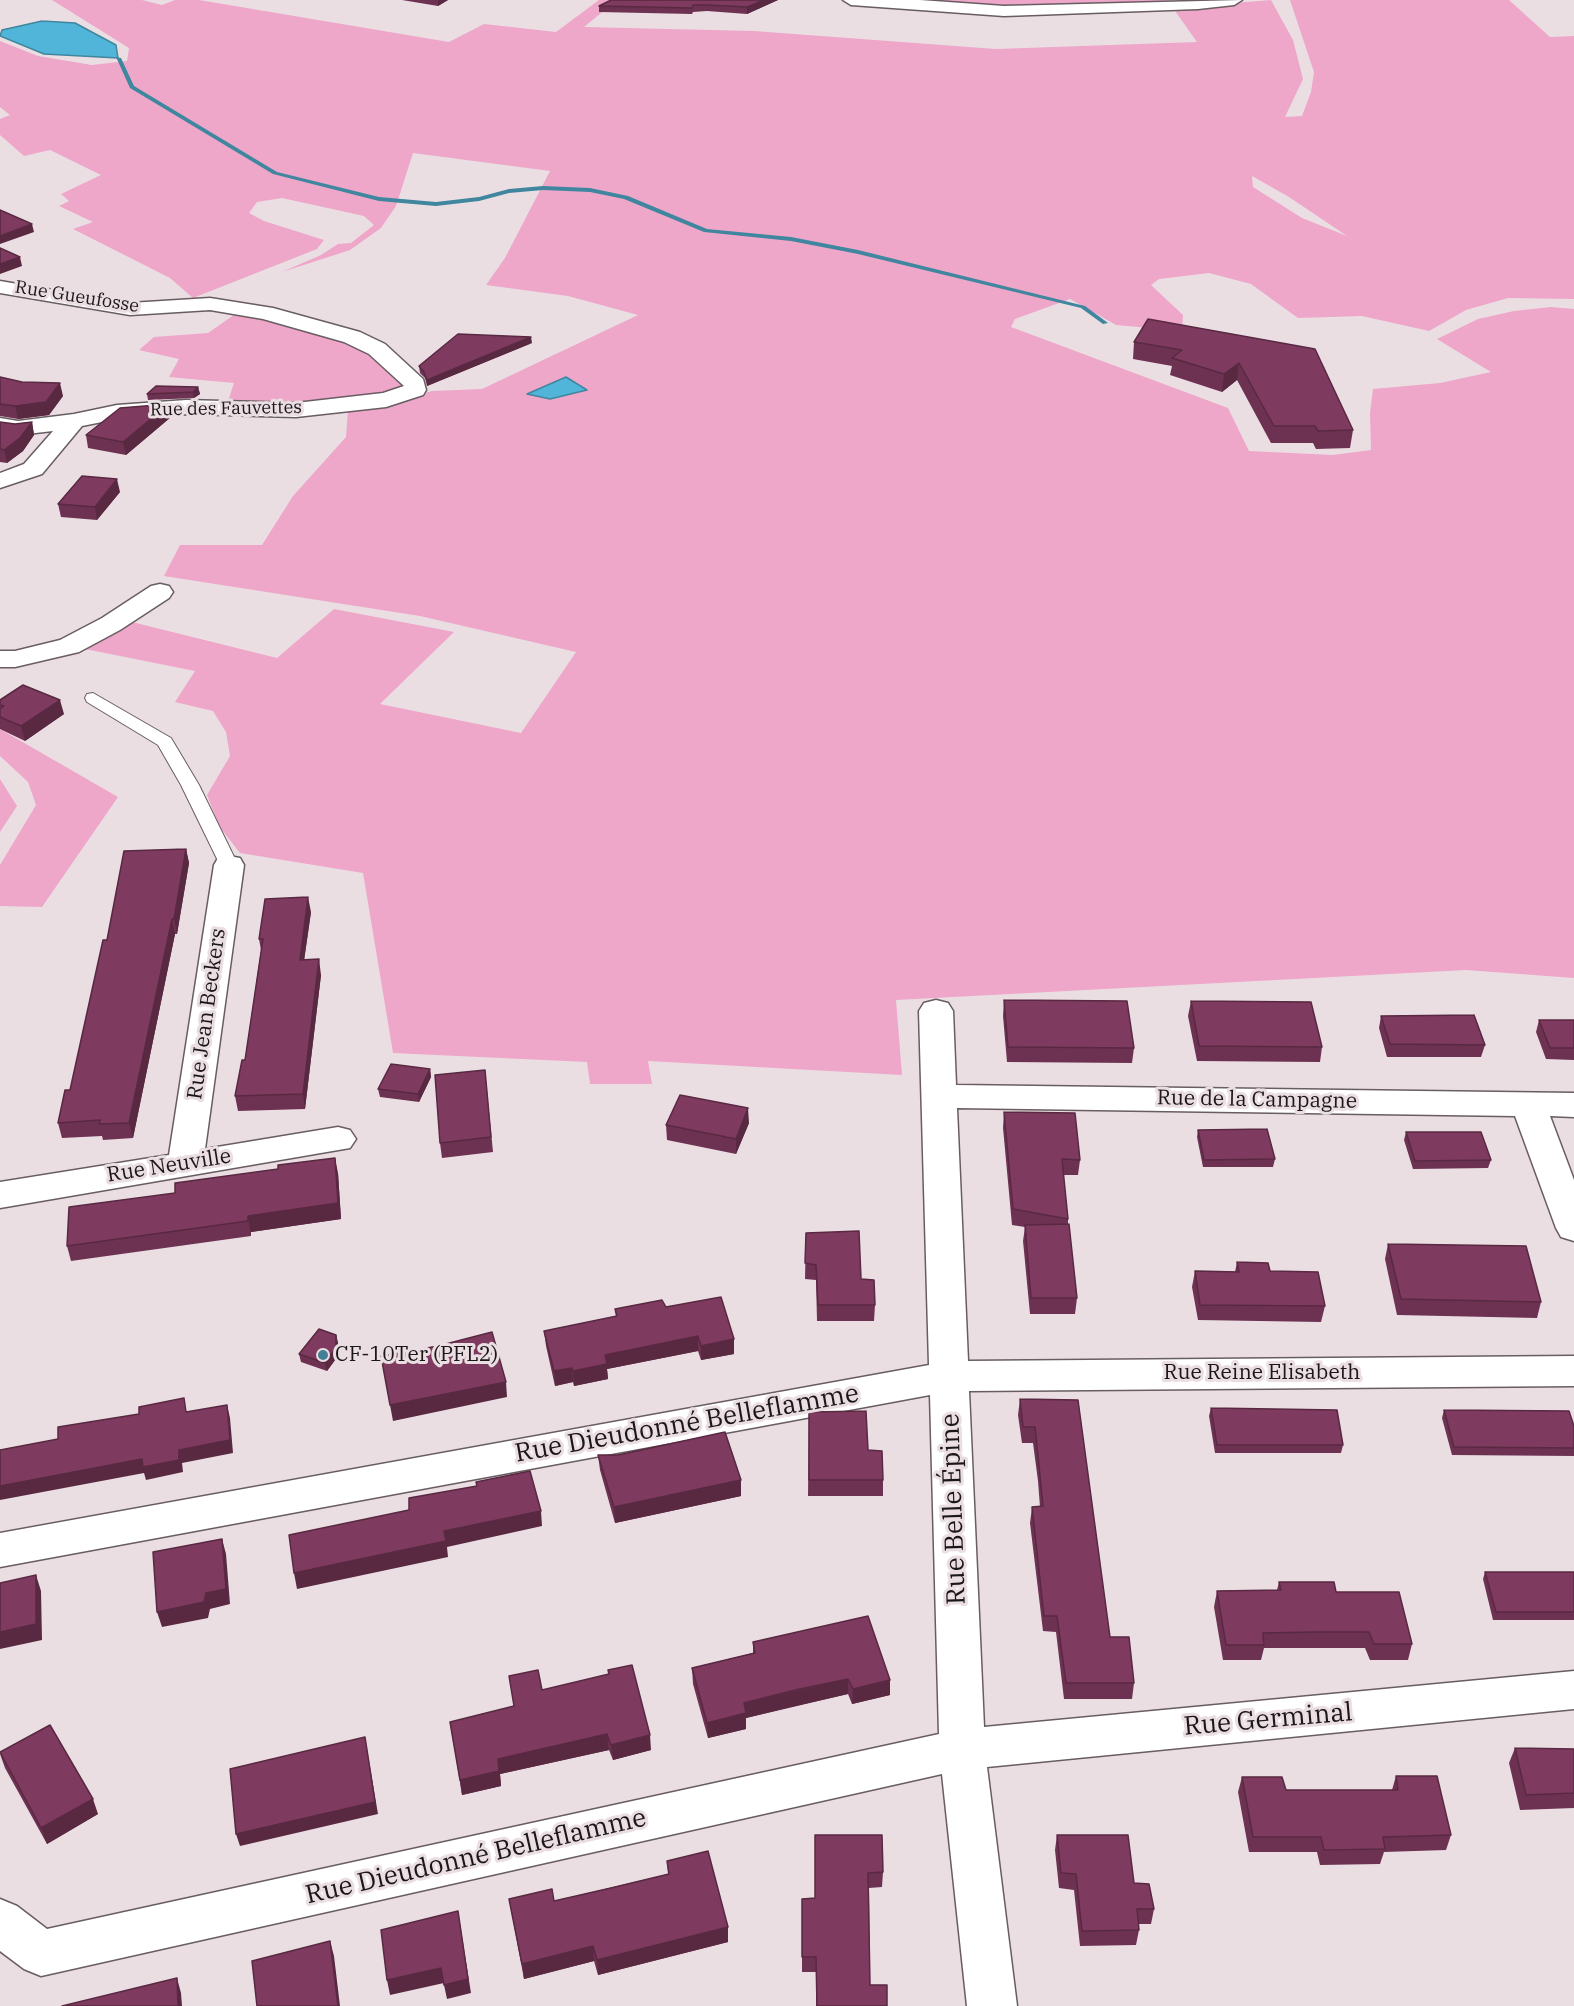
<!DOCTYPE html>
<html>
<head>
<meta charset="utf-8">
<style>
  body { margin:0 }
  canvas { display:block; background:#eadee3 }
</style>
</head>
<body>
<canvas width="1574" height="2006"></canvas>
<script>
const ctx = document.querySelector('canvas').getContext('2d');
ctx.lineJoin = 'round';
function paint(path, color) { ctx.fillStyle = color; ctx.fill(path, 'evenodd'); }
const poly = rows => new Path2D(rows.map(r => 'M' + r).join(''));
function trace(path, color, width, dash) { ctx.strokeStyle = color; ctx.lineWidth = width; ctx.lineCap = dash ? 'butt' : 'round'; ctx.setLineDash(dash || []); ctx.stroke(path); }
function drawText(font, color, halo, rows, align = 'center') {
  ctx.font = font + ' "IBM Plex Serif",serif'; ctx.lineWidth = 6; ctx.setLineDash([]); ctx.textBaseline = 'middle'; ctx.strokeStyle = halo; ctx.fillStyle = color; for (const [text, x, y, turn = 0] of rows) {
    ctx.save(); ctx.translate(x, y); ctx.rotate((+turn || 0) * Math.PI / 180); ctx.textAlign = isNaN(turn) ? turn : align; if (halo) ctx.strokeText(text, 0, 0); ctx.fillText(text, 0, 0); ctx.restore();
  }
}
const green = poly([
  [52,0,142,0,162,5,175,0,199,0,449,42,484,24,556,32,599,0,617,0,584,27,754,31,996,49,1197,42,1173,8,1271,0,1293,40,1303,79,1285,117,1302,116,1311,92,1314,72,1290,0,1509,0,1550,37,1574,36,1574,299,1508,298,1466,310,1429,331,1362,316,1298,318,1251,284,1209,273,1159,279,1151,285,1183,315,1182,331,1116,325,1070,299,1015,319,1011,327,1228,408,1249,451,1333,455,1371,450,1370,413,1373,389,1440,383,1491,372,1437,339,1478,319,1514,311,1551,307,1574,309,1574,978,1466,970,896,1000,902,1075,648,1061,652,1084,590,1084,587,1062,393,1053,363,873,240,853,219,826,207,795,230,756,226,732,213,711,175,702,195,671,80,648,128,621,277,658,334,609,454,632,380,704,521,733,576,652,420,616,164,576,180,545,262,545,293,496,346,437,348,410,381,405,432,391,482,389,638,315,568,296,486,285,505,258,550,171,413,153,396,206,381,228,350,250,282,272,321,255,338,244,351,243,374,225,364,216,282,198,257,202,249,213,264,221,324,240,317,249,193,298,170,278,73,229,93,222,59,206,69,201,61,194,101,175,50,150,24,156,0,135,0,119,10,115,0,107,0,41,38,56,92,65,127,61,129,48],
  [1252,176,1289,197,1347,236,1302,218,1253,187],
  [875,0,1172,0,1172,3,989,8],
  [238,312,345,339,380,354,406,389,337,402,228,401,234,383,169,377,179,359,139,350,154,337,208,333],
  [0,729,118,797,42,907,0,906,0,865,36,805,28,782,0,756],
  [0,779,17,806,0,832]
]);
const water = poly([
  [42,21,75,23,116,45,118,58,44,54,0,36,2,30,42,21],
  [566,377,587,390,550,399,527,394,566,377]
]);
const stream = poly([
  [116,57,121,58,134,86,277,172,379,197,436,202,479,197,509,189,543,186,590,188,628,196,707,229,791,237,858,250,1085,306,1108,323,1103,324,1081,308,858,254,791,241,704,232,624,199,590,192,543,190,509,193,479,201,436,206,379,201,273,174,130,88,116,57]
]);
const lane = poly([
  [93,693,171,738,199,785,238,865,235,869,229,870,223,869,220,865,181,785,158,745,87,702,85,698,87,694,93,693]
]);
const street = poly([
  [843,0,920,0,1004,6,1242,0,1234,5,1198,9,1004,16,851,5,843,0],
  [0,281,130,303,210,298,273,308,360,332,385,344,423,379,426,390,423,395,386,407,296,417,186,414,117,419,82,426,42,474,0,488,0,473,24,464,53,431,18,435,0,432,0,418,18,421,74,414,117,405,186,400,296,403,383,393,404,386,369,354,344,342,263,319,210,310,130,315,0,293,0,281],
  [160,584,169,586,173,592,169,598,120,630,79,652,15,667,0,667,0,651,15,651,60,640,102,618,151,586,160,584],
  [229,856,240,858,244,865,205,1149,338,1127,350,1130,356,1139,350,1148,0,1208,0,1182,169,1155,214,865,218,858,229,856],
  [936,1000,948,1003,953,1011,956,1085,1574,1093,1574,1117,1550,1116,1574,1180,1574,1241,1561,1237,1556,1228,1515,1116,957,1108,968,1361,1574,1356,1574,1386,969,1391,984,1727,1574,1671,1574,1709,987,1767,1017,2006,967,2006,942,1774,41,1976,24,1969,0,1951,0,1899,17,1906,47,1929,939,1734,930,1395,0,1567,0,1533,929,1365,919,1011,924,1003,936,1000]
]);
const wall = poly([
  [402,0,448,0,438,6],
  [611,0,778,0,747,14,707,11,693,12,692,14,599,12,599,6],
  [1134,342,1315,349,1353,430,1350,448,1316,449,1313,443,1271,443,1237,380,1222,392,1170,375,1172,366,1133,359],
  [532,343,427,386,425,378,420,373,419,366],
  [0,377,63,396,49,415,18,419,0,416],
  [198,387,200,394,194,398,148,400,147,394],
  [169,404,171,417,126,455,88,448,86,435],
  [0,422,15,424,32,422,34,435,23,451,7,463,0,462],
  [120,492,97,520,61,517,58,504],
  [0,700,64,714,25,741,0,729],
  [186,849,189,863,177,934,175,934,133,1138,103,1140,102,1136,62,1138,58,1123,70,1090,107,940],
  [311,912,304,960,321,975,305,1109,238,1111,235,1096,245,1060,261,950,259,939],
  [1004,1000,1134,1048,1132,1063,1007,1062,1003,1016],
  [1191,1001,1322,1047,1320,1062,1197,1061,1188,1016],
  [1381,1016,1485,1045,1481,1057,1387,1057,1379,1028],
  [1539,1020,1574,1020,1574,1060,1546,1059,1536,1032],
  [430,1069,431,1077,419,1102,380,1097,378,1089],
  [485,1070,493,1152,442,1158,440,1143],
  [1004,1112,1080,1160,1078,1175,1063,1175,1068,1219,1068,1224,1077,1298,1075,1314,1030,1314,1023,1241,1025,1227,1012,1225,1003,1128],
  [749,1123,736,1154,667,1140,666,1125],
  [1198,1130,1275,1159,1273,1167,1203,1167,1197,1137],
  [1406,1132,1491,1160,1488,1168,1413,1169,1404,1140],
  [338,1173,341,1219,251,1232,251,1236,71,1261,67,1246],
  [806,1233,861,1279,875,1305,874,1321,817,1321,816,1280,805,1279],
  [1388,1244,1541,1302,1537,1318,1397,1315,1385,1259],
  [1237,1262,1270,1271,1325,1306,1321,1322,1198,1320,1192,1287,1195,1271,1235,1272],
  [666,1307,734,1339,734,1354,701,1360,698,1351,607,1369,608,1379,574,1386,573,1382,555,1386,546,1346,544,1331,616,1317,615,1309],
  [336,1335,338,1343,338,1356,327,1371,301,1362,299,1354],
  [1020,1399,1078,1400,1110,1637,1134,1683,1132,1699,1064,1699,1056,1632,1043,1631,1030,1523,1032,1507,1040,1507,1038,1481,1033,1443,1022,1443,1018,1415],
  [1211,1408,1343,1445,1341,1453,1215,1453,1209,1416],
  [1444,1410,1574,1426,1574,1456,1452,1455,1442,1418],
  [809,1412,868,1450,883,1480,883,1496,808,1496],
  [598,1455,741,1496,615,1523,600,1470],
  [1485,1572,1574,1572,1574,1620,1493,1620,1483,1579],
  [1279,1582,1336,1592,1412,1644,1408,1660,1370,1660,1365,1648,1264,1648,1261,1660,1223,1660,1214,1607,1217,1591,1277,1590],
  [753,1642,890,1695,852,1704,848,1694,795,1706,746,1718,746,1729,708,1738,693,1684,692,1668,753,1653],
  [509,1676,542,1690,651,1750,613,1760,609,1750,500,1774,501,1786,462,1795,450,1722,514,1706],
  [1515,1748,1574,1749,1574,1808,1520,1810,1509,1763],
  [0,1754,98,1814,47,1844,5,1768],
  [1396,1776,1451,1835,1446,1850,1384,1852,1380,1864,1320,1865,1317,1852,1249,1852,1238,1792,1242,1777,1286,1790,1392,1790],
  [815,1835,883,1872,882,1887,869,1888,870,1985,887,2006,816,2006,816,1972,802,1972,802,1899,815,1898],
  [1057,1835,1134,1883,1154,1909,1151,1924,1139,1924,1139,1930,1136,1945,1080,1946,1074,1890,1059,1888,1055,1850],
  [667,1861,728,1927,728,1942,598,1975,594,1961,524,1979,509,1899,554,1901,668,1874]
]);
const shadedWall = poly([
  [438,0,448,0,438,6],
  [764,0,778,0,747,14,747,7],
  [32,224,34,232,0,244,0,236],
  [20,257,22,266,0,274,0,264],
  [531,337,532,343,427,386,427,380],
  [1239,363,1237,380,1222,392,1224,374],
  [60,383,63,396,49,415,18,419,15,406],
  [198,387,200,394,194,398,193,392],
  [169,404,171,417,126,455,123,442],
  [32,422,34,435,23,451,7,463,4,450],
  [117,479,120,492,97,520,95,507],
  [60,700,64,714,25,741,21,726],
  [186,849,189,863,177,934,174,919],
  [308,897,311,912,302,975,300,960],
  [172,919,175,934,133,1138,129,1123],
  [319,959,321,975,305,1109,303,1094],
  [430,1069,431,1077,419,1102,418,1094],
  [748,1108,749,1123,736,1154,736,1139],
  [335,1158,338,1173,341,1219,251,1232,251,1236,248,1216],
  [336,1335,338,1343,338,1356,327,1371,325,1363],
  [698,1336,698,1351,607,1369,608,1379,574,1386,573,1371,605,1355],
  [734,1339,734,1354,701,1360,701,1346],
  [572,1368,573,1382,555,1386,554,1371],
  [506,1382,507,1397,393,1421,390,1405],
  [227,1405,230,1418,233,1453,182,1463,183,1472,146,1480,144,1473,0,1500,0,1486,179,1450],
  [741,1480,741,1496,615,1523,614,1507],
  [541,1511,542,1526,447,1547,448,1557,297,1589,294,1573,444,1531],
  [222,1539,226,1554,230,1604,210,1609,208,1618,162,1627,157,1612,206,1593],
  [36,1575,41,1591,42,1640,0,1649,0,1632],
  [848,1679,848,1694,746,1718,746,1729,708,1738,707,1723,744,1703],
  [890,1680,890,1695,852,1704,853,1689],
  [607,1734,609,1750,500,1774,501,1786,462,1795,460,1780,498,1759],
  [650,1735,651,1750,613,1760,611,1745],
  [365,1737,378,1814,240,1846,236,1834],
  [93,1799,98,1814,47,1844,41,1828],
  [458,1911,471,1993,447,1999,444,1985],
  [728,1927,728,1942,598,1975,597,1960],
  [330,1941,334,1956,340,2006,338,2006],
  [593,1946,594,1961,524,1979,522,1964],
  [441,1968,444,1983,390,1995,387,1980],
  [177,1978,181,1993,182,2006,178,2006]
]);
const building = poly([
  [611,0,764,0,747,7,706,5,693,5,692,8,599,6,611,0],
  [0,210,32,224,0,236,0,210],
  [0,248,20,257,0,264,0,248],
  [1148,319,1315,349,1353,430,1318,431,1315,426,1274,426,1239,363,1224,374,1172,358,1182,350,1134,342,1148,319],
  [458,334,531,337,427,380,424,372,419,366,458,334],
  [0,377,22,382,60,383,46,402,15,406,0,404,0,377],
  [156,386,198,387,193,392,147,394,156,386],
  [169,404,123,442,86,435,120,408,169,404],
  [0,422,15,424,32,422,20,438,4,450,0,449,0,422],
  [82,476,117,479,95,507,58,504,82,476],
  [23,685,60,700,21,726,0,717,0,709,4,706,0,705,0,700,23,685],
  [186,849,174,919,172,919,129,1123,99,1124,100,1120,58,1123,65,1090,70,1090,103,940,107,940,124,851,186,849],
  [308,897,300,960,319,959,303,1094,235,1096,242,1060,245,1060,263,939,259,939,265,899,308,897],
  [1004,1000,1127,1001,1134,1048,1008,1047,1004,1000],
  [1191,1001,1311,1002,1322,1047,1199,1046,1191,1001],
  [1474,1015,1485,1045,1390,1044,1381,1016,1474,1015],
  [1539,1020,1574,1020,1574,1048,1550,1048,1539,1020],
  [391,1064,430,1069,418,1094,378,1089,391,1064],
  [485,1070,491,1137,440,1143,435,1075,485,1070],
  [680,1095,748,1108,736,1139,666,1125,680,1095],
  [1004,1112,1075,1113,1080,1160,1062,1159,1068,1219,1013,1209,1004,1112],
  [1267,1129,1275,1159,1204,1160,1198,1130,1267,1129],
  [1406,1132,1481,1132,1491,1160,1415,1161,1406,1132],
  [335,1158,338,1203,248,1216,248,1221,67,1246,69,1207,175,1193,175,1183,278,1169,278,1165,335,1158],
  [1069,1224,1077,1298,1031,1298,1025,1225,1069,1224],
  [859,1231,861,1279,874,1280,875,1305,818,1305,816,1265,805,1263,806,1233,859,1231],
  [1388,1244,1526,1246,1541,1302,1401,1299,1388,1244],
  [1237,1262,1268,1263,1270,1271,1318,1272,1325,1306,1200,1305,1195,1271,1239,1272,1237,1262],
  [721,1297,734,1339,701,1346,698,1336,605,1355,607,1364,573,1371,572,1368,554,1371,544,1331,617,1316,615,1309,662,1300,666,1307,721,1297],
  [319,1329,336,1335,336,1348,325,1363,299,1354,319,1329],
  [492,1332,506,1382,390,1405,381,1356,438,1346,492,1332],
  [184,1398,186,1412,227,1405,230,1440,179,1450,179,1460,143,1467,142,1459,0,1486,0,1450,58,1439,58,1427,139,1414,139,1407,184,1398],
  [1020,1399,1078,1400,1110,1637,1129,1637,1134,1683,1066,1683,1057,1616,1044,1616,1032,1507,1043,1506,1039,1466,1035,1427,1023,1427,1020,1399],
  [1211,1408,1337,1410,1343,1445,1217,1445,1211,1408],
  [1444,1410,1569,1411,1574,1426,1574,1448,1454,1447,1444,1410],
  [866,1411,868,1450,882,1451,883,1480,809,1480,809,1412,866,1411],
  [725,1432,741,1480,614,1507,598,1455,618,1455,725,1432],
  [530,1471,541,1511,444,1531,446,1541,294,1573,289,1535,409,1510,409,1498,477,1486,476,1482,530,1471],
  [222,1539,226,1589,206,1593,204,1602,157,1612,153,1552,222,1539],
  [1485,1572,1574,1572,1574,1612,1496,1612,1485,1572],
  [36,1575,36,1624,0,1632,0,1583,36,1575],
  [1279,1582,1334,1582,1336,1592,1399,1592,1412,1644,1374,1644,1369,1632,1316,1632,1263,1633,1264,1645,1226,1645,1217,1591,1281,1590,1279,1582],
  [868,1616,890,1680,853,1689,848,1679,795,1690,744,1703,746,1713,707,1723,692,1668,755,1653,753,1642,868,1616],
  [632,1665,650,1735,611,1745,607,1734,498,1759,499,1771,460,1780,450,1722,514,1706,509,1676,538,1670,542,1690,609,1674,608,1670,632,1665],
  [50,1725,93,1799,41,1828,0,1752,50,1725],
  [365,1737,375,1802,236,1834,230,1769,365,1737],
  [1515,1748,1574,1749,1574,1793,1526,1795,1515,1748],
  [1396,1776,1437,1776,1451,1835,1383,1837,1385,1849,1324,1850,1321,1837,1253,1837,1242,1777,1282,1777,1286,1790,1398,1790,1396,1776],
  [815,1835,882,1835,883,1872,868,1873,870,1985,887,1985,887,2006,817,2006,816,1957,802,1957,802,1899,815,1898,815,1835],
  [1057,1835,1128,1835,1134,1883,1149,1884,1154,1909,1137,1909,1139,1930,1082,1931,1076,1874,1061,1873,1057,1835],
  [708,1851,728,1927,597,1960,593,1946,522,1964,509,1899,552,1889,554,1901,611,1888,669,1874,667,1861,708,1851],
  [458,1911,468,1979,444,1985,441,1968,387,1980,381,1930,458,1911],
  [330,1941,338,2006,257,2006,252,1961,330,1941],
  [177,1978,178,2006,62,2006,177,1978]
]);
const markers = [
  [323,1355,6,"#438096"]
];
const farStreetnames = [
  ["Rue Gueufosse",77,297,9],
  ["Rue des Fauvettes",226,409,-1]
];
const streetNames = [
  ["Rue Jean Beckers",207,1014,-82],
  ["Rue de la Campagne",1257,1100,1],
  ["Rue Neuville",169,1166,-9],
  ["Rue Reine Elisabeth",1262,1373]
];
const poiNames = [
  ["CF-10Ter (PFL2)",335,1355]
];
const nearStreetnames = [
  ["Rue Dieudonné Belleflamme",687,1424,-10],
  ["Rue Belle Épine",954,1509,-92],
  ["Rue Germinal",1268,1720,-5],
  ["Rue Dieudonné Belleflamme",476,1857,-13]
];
paint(green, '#eea7c9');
paint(water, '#50b5d8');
trace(water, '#40869f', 1.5);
paint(stream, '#40869f');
trace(lane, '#685d62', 2);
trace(street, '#685d62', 3);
paint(lane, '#fff');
paint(street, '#fff');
paint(wall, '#6d3252');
paint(shadedWall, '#592942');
paint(building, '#7f3a5f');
trace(building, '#592942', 1.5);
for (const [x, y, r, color] of markers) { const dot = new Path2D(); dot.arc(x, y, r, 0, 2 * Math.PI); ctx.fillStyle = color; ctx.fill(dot); trace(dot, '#eadee3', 2); }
drawText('18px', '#1b1719', '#eadee3', farStreetnames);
drawText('21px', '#1b1719', '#eadee3', streetNames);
drawText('21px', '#1b1719', '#eadee3', poiNames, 'left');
drawText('26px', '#1b1719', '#eadee3', nearStreetnames);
</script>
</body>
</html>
